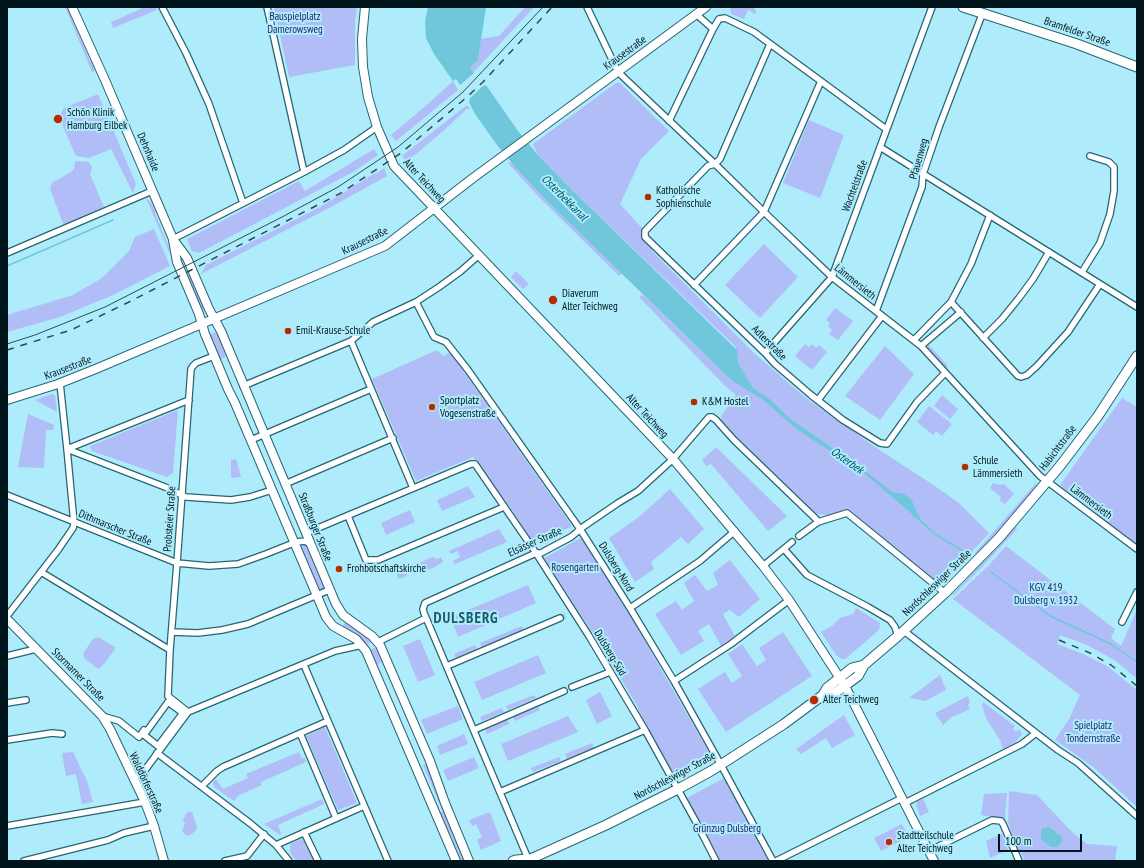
<!DOCTYPE html>
<html>
<head>
<meta charset="utf-8">
<style>
  body { margin:0 }
  #map { position:relative; width:1144px; height:868px; overflow:hidden; background:#aeecfc; font-family:"PT Sans Narrow",sans-serif }
  canvas { display:block }
  .frame { position:absolute; inset:0; border:8px solid #00161c; pointer-events:none }
  .scale { position:absolute; left:998px; top:834px; width:84px; height:18px; box-sizing:border-box; border:2px solid #00161c; border-top:0; padding-left:5px; font-size:12px; line-height:14px; white-space:nowrap; color:#00161c; -webkit-text-stroke:3px #aeecfc; paint-order:stroke }
</style>
</head>
<body>
<div id="map">
<canvas width="1144" height="868"></canvas>
<div class="frame"></div>
<div class="scale">100 m</div>
</div>
<script>
const ctx = document.querySelector('canvas').getContext('2d');
ctx.lineJoin = 'round';
function paint(path, color) { ctx.fillStyle = color; ctx.fill(path, 'evenodd'); }
const poly = rows => new Path2D(rows.map(r => 'M' + r).join(''));
function trace(path, color, width, dash) { ctx.strokeStyle = color; ctx.lineWidth = width; ctx.lineCap = dash ? 'butt' : 'round'; ctx.setLineDash(dash || []); ctx.stroke(path); }
function drawText(font, color, halo, rows, align = 'center') {
  ctx.font = font + ' "PT Sans Narrow",sans-serif'; ctx.lineWidth = 4; ctx.setLineDash([]); ctx.textBaseline = 'middle'; ctx.strokeStyle = halo; ctx.fillStyle = color; for (const [text, x, y, turn = 0] of rows) {
    ctx.save(); ctx.translate(x, y); ctx.rotate((+turn || 0) * Math.PI / 180); ctx.textAlign = isNaN(turn) ? turn : align; if (halo) ctx.strokeText(text, 0, 0); ctx.fillText(text, 0, 0); ctx.restore();
  }
}
const green = poly([
  [65,7,67,7,90,61,92,61,96,70,92,72],
  [145,7,155,7,157,10,113,28,111,22],
  [274,7,357,7,355,20,355,65,289,77],
  [525,7,534,7,473,73,470,68,478,60,481,39,499,36],
  [730,7,754,7,756,12,755,14,748,10,744,19,731,14],
  [453,81,458,90,396,141,391,135,429,103],
  [616,83,620,83,669,131,641,159,620,204,652,239,652,251,755,354,806,398,878,449,935,486,959,503,989,533,940,586,849,509,829,515,817,514,730,431,721,420,721,416,736,395,725,386,639,297,643,295,731,380,736,347,569,187,538,155,533,144],
  [98,94,136,184,133,193,111,149,89,158,76,156,63,127,61,113,64,108],
  [467,105,470,109,467,109,443,131,416,154,406,160,402,156],
  [809,120,844,135,820,198,783,183],
  [374,149,378,155,353,172,199,253,193,251,192,252,187,239,299,181,305,191],
  [75,161,89,162,92,168,90,174,104,207,64,226,50,189,52,183,71,172,74,169],
  [511,162,547,201,622,274,619,276,537,195,508,163],
  [384,168,387,176,331,207,201,274,206,265,320,207,375,173,376,174],
  [146,198,152,203,156,212,155,213,170,250,169,252],
  [154,229,170,266,113,295,60,317,7,332,7,315,73,295,102,278,129,251,135,237],
  [764,244,798,277,760,318,725,285],
  [516,271,529,284,523,289,511,277],
  [190,273,205,308,201,309,186,275],
  [835,308,853,321,838,340,829,334,832,330,828,327,830,323,826,320],
  [218,331,226,357,219,360,208,335],
  [805,344,809,347,812,344,816,348,819,345,827,352,812,370,795,356],
  [928,344,948,366,946,369,928,349],
  [885,346,914,374,880,420,845,396],
  [437,350,443,356,450,352,572,526,535,545,512,510,473,457,416,481,372,379],
  [52,394,55,395,57,412,35,400],
  [942,395,958,409,950,419,934,406],
  [1122,398,1137,407,1137,545,1060,485],
  [929,406,952,424,942,436,936,431,933,435,917,422],
  [178,410,173,473,167,477,92,451,90,446],
  [28,414,54,425,53,430,46,430,44,468,18,467],
  [716,447,787,516,768,531,711,464,706,466,702,460],
  [236,459,241,477,231,478,231,460],
  [993,483,1000,485,1004,484,1014,494,1005,504,999,500,1001,497,990,488],
  [1036,483,1036,487,1007,522,977,554,975,553],
  [468,486,475,497,442,511,437,500],
  [670,489,704,529,688,544,681,537,651,562,654,569,635,582,609,538,640,516],
  [410,510,415,522,386,535,381,523],
  [1016,527,1017,529,982,567,954,595,951,596],
  [499,529,507,542,455,564,453,561,460,557,458,551,451,554,449,551],
  [581,538,626,608,711,756,676,777,644,722,636,704,605,652,544,558],
  [300,544,304,544,307,547,313,562,318,568,327,588,317,592,298,546],
  [1006,546,1115,629,1111,638,1121,646,1137,609,1137,679,1116,661,1085,644,1060,635,1057,644,1083,654,1107,666,1137,690,1137,807,1092,766,1055,740,1069,719,1080,695,953,599,989,565],
  [433,557,437,559,441,557,443,562,433,568,418,574,414,573,411,569,406,572,407,576,399,579,396,573],
  [730,560,760,599,739,617,730,610,723,614,735,636,721,646,709,624,698,631,704,641,681,655,655,614,676,601,682,610,694,601,684,583,695,575,707,591,718,585,713,573],
  [528,585,536,603,458,637,451,617],
  [856,608,880,623,879,630,845,659,842,659,836,655,821,632,832,626,840,618,853,614],
  [346,620,374,641,365,645,341,629],
  [522,626,524,630,482,647,480,643],
  [783,632,812,676,726,732,698,689,725,672,732,683,742,676,728,654,742,644,757,666,766,660,759,648],
  [98,637,115,647,115,649,104,664,100,668,98,669,85,659,83,654,90,643,93,639],
  [420,639,435,675,418,682,403,646],
  [475,645,477,649,456,658,454,654],
  [378,646,384,660,378,664,373,664,368,651],
  [538,655,546,673,482,700,474,682],
  [940,675,946,690,925,701,909,698],
  [600,692,612,716,597,724,586,700],
  [534,695,536,698,508,710,506,706],
  [968,696,970,703,968,704,970,709,952,717,943,725,935,713],
  [983,702,1015,726,1013,729,1016,732,1019,729,1022,734,1015,743,1003,749,1000,740,987,720,982,706],
  [458,706,463,719,427,734,421,720],
  [538,706,540,710,515,721,513,717],
  [502,708,504,712,482,721,480,717],
  [844,715,855,735,832,748,826,738,801,754,796,749],
  [568,716,578,732,508,761,501,744],
  [507,719,509,724,487,734,485,729],
  [325,727,357,803,338,810,306,736],
  [464,734,468,744,440,755,437,746],
  [592,743,594,748,567,759,565,754],
  [73,752,87,781,93,802,82,804,76,774,66,776,62,753],
  [299,752,302,758,305,758,306,762,261,782,262,785,239,795,234,801,214,787,213,782,216,779,223,789,248,778,246,774],
  [474,757,479,768,448,781,443,770],
  [559,757,561,761,533,772,531,768],
  [428,763,466,861,462,861,451,835,441,823,436,812,443,812,423,765],
  [724,778,768,861,720,861,687,798],
  [1009,791,1037,795,1073,833,1087,844,1117,846,1115,861,1026,861,1015,845,1008,821],
  [1007,793,1005,819,981,815,984,794],
  [322,799,324,804,278,825,281,833,280,835,264,824],
  [923,799,929,812,920,816,916,805,918,801],
  [188,812,192,812,197,827,196,830,192,834,186,836,182,830,185,824,183,820,186,814],
  [490,812,501,841,481,850,477,840,482,837,476,824,472,826,469,820],
  [902,824,909,837,881,851,874,838],
  [1002,834,1008,850,990,858,986,841],
  [301,839,307,841,315,861,296,861,290,852,290,844]
]);
const water = poly([
  [428,7,486,7,478,60,470,68,484,86,486,85,518,131,538,155,569,187,737,350,738,363,753,388,772,401,789,418,864,470,892,492,904,494,911,499,921,520,931,529,929,530,915,517,913,518,912,514,864,473,798,430,762,399,731,380,547,201,516,168,497,145,475,114,469,102,470,99,456,79,453,81,434,54,426,38,425,21],
  [1049,827,1062,837,1062,842,1057,847,1051,847,1044,842,1041,838,1041,832,1042,828]
]);
const pier = poly([
  [475,72,485,84,468,100,459,86]
]);
const stream = poly([
  [7,266,113,220],
  [929,529,936,535,968,554],
  [991,572,1050,616,1109,643,1137,662]
]);
const streetTunnel = poly([
  [560,618,568,615]
]);
const street = poly([
  [162,7,186,53,209,104,243,203],
  [267,7,304,172],
  [587,7,618,72,715,164,764,212,832,277,921,346,1040,476,1137,549],
  [696,14,713,29,719,19,725,18,754,32,886,129],
  [770,44,720,159,715,164,708,166,645,231,645,237,765,353,775,364,811,395,843,420,880,443,887,444,917,402,945,373],
  [669,121,713,29],
  [880,147,1137,307],
  [173,239,304,172,344,150,377,127],
  [7,253,152,191],
  [1082,272,1100,243,1110,214,1114,191,1114,167,1109,162,1090,156],
  [694,285,764,212,821,81],
  [416,302,434,337,446,342,468,370,580,529,630,608,674,681,721,765,773,861],
  [951,302,1018,376,1021,377,1027,375,1037,366,1068,332,1100,284],
  [876,311,922,187,923,174,939,127,983,12],
  [983,338,1002,319,1019,298,1033,279,1049,252],
  [914,340,951,302,971,264,990,215],
  [351,341,413,488],
  [921,346,961,312],
  [765,353,832,277,932,7],
  [243,386,351,341,373,322,416,302,439,287,461,271,479,255],
  [818,400,882,316],
  [251,440,371,389],
  [67,449,165,487,186,497,231,500,250,497,272,490],
  [67,449,189,400],
  [285,484,393,438],
  [7,495,177,563,209,566,238,564,266,554,296,542,305,541,310,544],
  [348,516,366,560,378,560,504,507],
  [306,533,471,464,475,464,536,553,589,636,645,730,696,822,716,861],
  [799,536,818,522,847,513,945,593],
  [784,549,807,575,868,607,890,620,895,627,898,636],
  [763,566,792,542],
  [41,572,170,650],
  [630,608,700,561,735,531],
  [7,616,58,550,73,528,74,523,67,449,60,383],
  [1122,622,1137,592],
  [904,631,1058,750,1078,763,1137,816],
  [172,632,198,633,222,630,248,624,329,590],
  [378,642,426,618],
  [7,656,36,649],
  [304,665,388,861],
  [447,666,560,618],
  [674,681,731,644,789,600],
  [572,687,610,672],
  [168,696,170,650,177,563,191,369,193,366,196,363,214,356],
  [168,696,188,712],
  [168,702,183,713,158,746,144,735,168,702],
  [7,703,26,700],
  [102,716,119,721,139,737,144,730],
  [474,730,564,691],
  [300,733,336,818],
  [7,740,52,733,62,734],
  [157,753,251,824,276,845,289,861],
  [134,778,142,774,188,712,335,651,362,645],
  [202,786,217,771,223,767,328,721],
  [500,792,645,730],
  [905,803,1022,744,1036,733],
  [7,826,145,802],
  [304,832,318,861],
  [276,845,364,806],
  [929,851,992,820,1001,821,1003,824,1019,861],
  [24,861,108,840,124,833,154,826],
  [225,861,247,856,264,834],
  [529,861,424,613,423,609,425,603,536,553,541,553,571,537,577,532,580,529,618,503,638,491,673,459,709,417,712,417,716,420,734,440,816,519,818,522],
  [776,861,902,798]
]);
const secondary = poly([
  [72,7,105,80,173,239,187,258,209,309,221,331,336,604,343,615,372,636,380,645,430,761,445,803,469,861],
  [365,7,362,39,363,67,368,97,377,127,394,166,673,459,763,566,789,600,845,686,934,861],
  [173,240,177,262,199,314,205,334,228,389,235,403,326,617,333,626,356,639,366,651,456,861],
  [7,400,58,384,98,368,385,246,473,178,706,7],
  [7,619,102,716,110,729,145,802,154,826,164,861]
]);
const primary = poly([
  [963,7,1077,44,1137,67],
  [823,695,831,696,858,676,864,665,898,636,945,593,999,538,1060,466,1098,416,1137,356],
  [513,861,516,860,529,859],
  [526,861,606,825,678,789,711,771,784,724,823,695,827,688,852,668,864,665]
]);
const tram = poly([
  [7,344,35,335,105,307,284,216,338,187,398,147,463,92,543,7]
]);
const rail = poly([
  [7,350,71,330,127,303,341,193,401,153,467,97,483,82,552,7],
  [1059,640,1090,653,1111,665,1137,686]
]);
const markers = [
  [58,119,5,"#b62c00"],
  [648,197,4,"#b62c00"],
  [553,300,5,"#b62c00"],
  [288,331,4,"#b62c00"],
  [694,402,4,"#b62c00"],
  [432,407,4,"#b62c00"],
  [965,467,4,"#b62c00"],
  [339,569,4,"#b62c00"],
  [814,700,5,"#b62c00"],
  [889,842,4,"#b62c00"]
];
const parkNames = [
  ["Bauspielplatz",295,17],
  ["Damerowsweg",295,30],
  ["Rosengarten",575,568],
  ["KGV 419",1046,588],
  ["Dulsberg v. 1932",1046,601],
  ["Spielplatz",1093,726],
  ["Tondernstraße",1093,739],
  ["Grünzug Dulsberg",727,829]
];
const streetNames = [
  ["Bramfelder Straße",1077,32,19],
  ["Krausestraße",625,53,-36],
  ["Dehnhaide",148,152,67],
  ["Pfauenweg",919,159,-74],
  ["Alter Teichweg",424,181,47],
  ["Wachtelstraße",855,186,-70],
  ["Krausestraße",365,241,-26],
  ["Lämmersieth",855,282,39],
  ["Adlerstraße",769,343,45],
  ["Krausestraße",68,368,-21],
  ["Alter Teichweg",647,416,47],
  ["Habichtstraße",1058,448,-53],
  ["Lämmersieth",1091,502,37],
  ["Probsteier Straße",170,519,-86],
  ["Straßburger Straße",315,527,68],
  ["Dithmarscher Straße",115,528,22],
  ["Elsässer Straße",535,542,-24],
  ["Dulsberg-Nord",616,567,58],
  ["Nordschleswiger Straße",937,583,-44],
  ["Dulsberg-Süd",610,653,59],
  ["Stormarner Straße",78,675,45],
  ["Nordschleswiger Straße",675,776,-28],
  ["Walddörferstraße",146,783,65]
];
const poiNames = [
  ["Schön Klinik",67,113],
  ["Hamburg Eilbek",67,126],
  ["Katholische",656,191],
  ["Sophienschule",656,204],
  ["Diaverum",562,294],
  ["Alter Teichweg",562,307],
  ["Emil-Krause-Schule",296,331],
  ["Sportplatz",440,401],
  ["Vogesenstraße",440,414],
  ["K&M Hostel",702,402],
  ["Schule",973,461],
  ["Lämmersieth",973,474],
  ["Frohbotschaftskirche",347,569],
  ["Alter Teichweg",823,700],
  ["Stadtteilschule",897,836],
  ["Alter Teichweg",897,849]
];
const waterNames = [
  ["Osterbekkanal",564,198,45],
  ["Osterbek",847,461,35]
];
const districtNames = [
  ["DULSBERG",466,619]
];
paint(green, '#b1bdf6');
paint(water, '#70c7dc');
paint(pier, '#aeecfc');
trace(stream, '#70c7dc', 1.5);
trace(streetTunnel, '#94ccda', 5.5, [5.5, 3]);
trace(street, '#276573', 8);
trace(secondary, '#276573', 10);
trace(primary, '#276573', 11);
trace(street, '#fff', 5.5);
trace(secondary, '#fff', 8);
trace(primary, '#fff', 9);
trace(tram, '#2b4b53', 1);
trace(rail, '#2b4b53', 1.5, [7, 7]);
for (const [x, y, r, color] of markers) { const dot = new Path2D(); dot.arc(x, y, r, 0, 2 * Math.PI); ctx.fillStyle = color; ctx.fill(dot); trace(dot, '#aeecfc', 1.5); }
drawText('11px', '#1d1e64', '#aeecfc', parkNames);
drawText('11px', '#00161c', '#aeecfc', streetNames);
drawText('11px', '#00161c', '#aeecfc', poiNames, 'left');
drawText('italic 12px', '#005160', '#aeecfc', waterNames);
ctx.letterSpacing = '1px';
drawText('bold 15px', '#1a5a68', '#aeecfc', districtNames);
ctx.letterSpacing = '0px';
</script>
</body>
</html>
